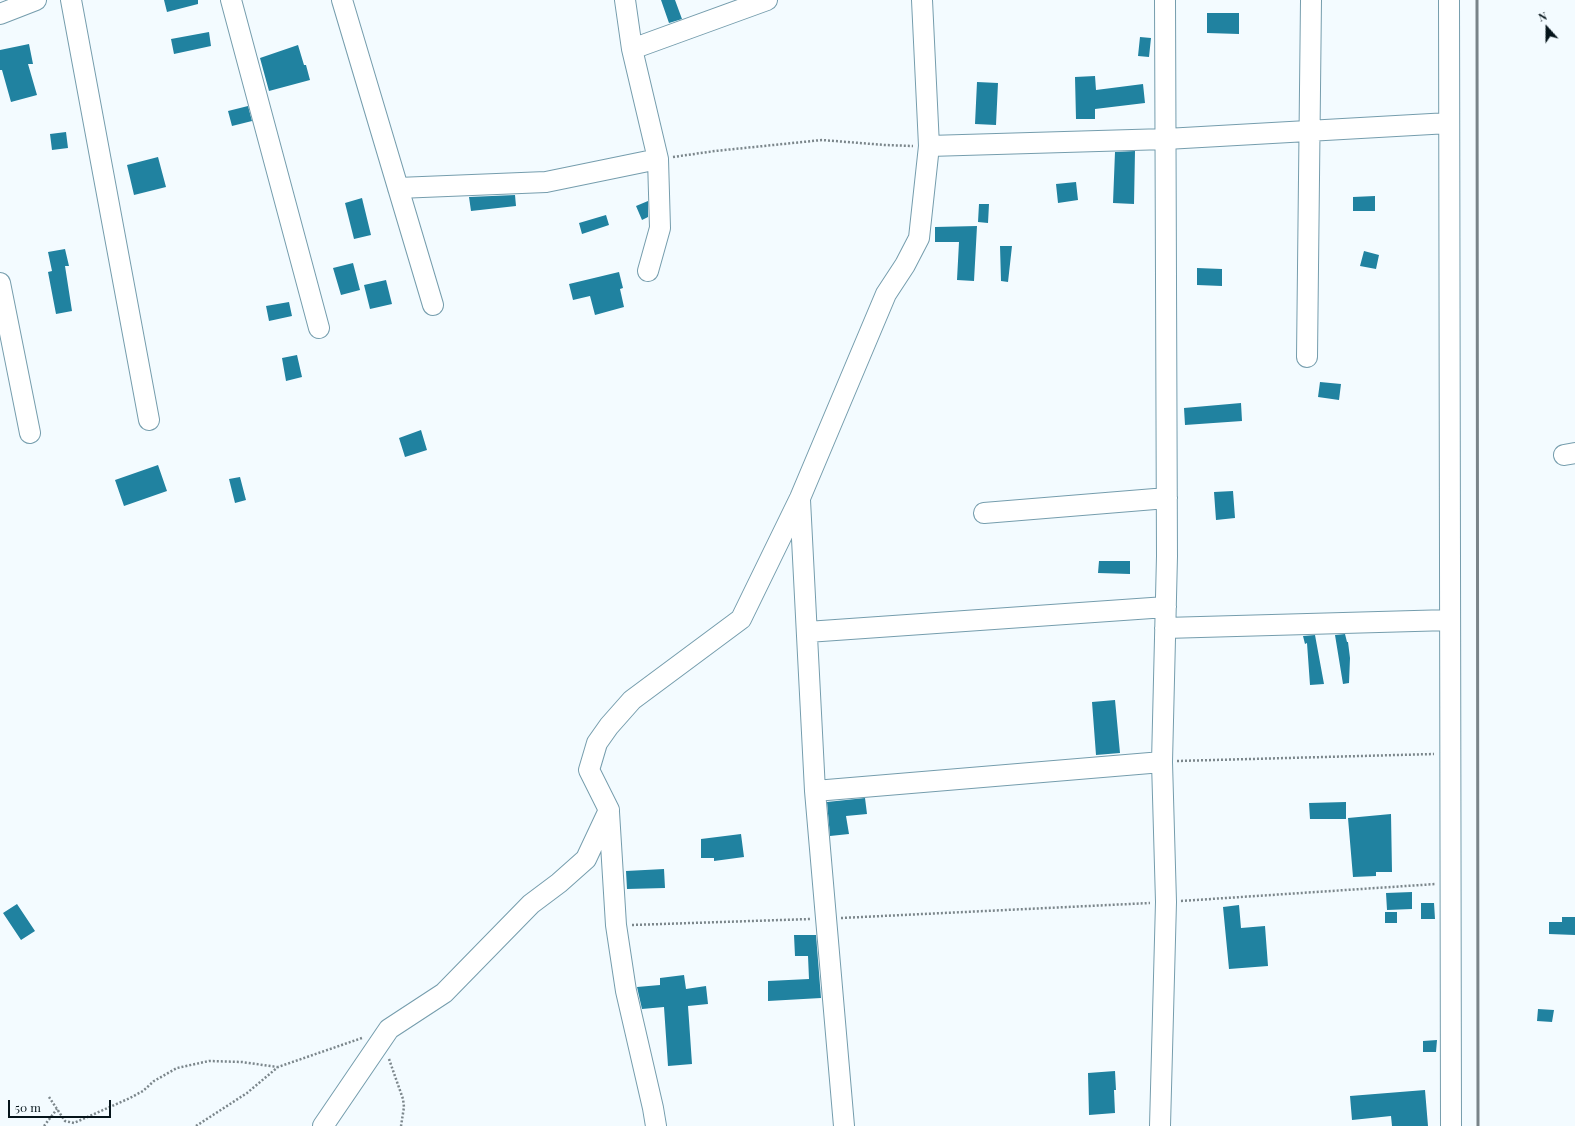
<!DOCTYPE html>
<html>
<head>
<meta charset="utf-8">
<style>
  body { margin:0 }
  #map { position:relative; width:1575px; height:1126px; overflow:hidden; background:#f3fbff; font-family:"Playfair Display",serif }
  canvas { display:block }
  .north { position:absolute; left:1527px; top:8px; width:40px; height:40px; -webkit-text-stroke:3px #f3fbff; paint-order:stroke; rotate:339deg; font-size:11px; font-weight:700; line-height:16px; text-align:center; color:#05141a }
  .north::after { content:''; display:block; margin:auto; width:14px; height:18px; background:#05141a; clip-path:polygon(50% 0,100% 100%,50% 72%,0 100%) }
  .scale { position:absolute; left:8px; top:1100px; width:103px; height:18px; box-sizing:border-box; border:2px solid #05141a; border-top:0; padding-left:5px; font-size:12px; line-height:14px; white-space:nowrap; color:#05141a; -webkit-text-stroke:3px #f3fbff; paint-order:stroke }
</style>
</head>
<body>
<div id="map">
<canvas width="1575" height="1126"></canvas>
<div class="north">N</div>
<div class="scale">50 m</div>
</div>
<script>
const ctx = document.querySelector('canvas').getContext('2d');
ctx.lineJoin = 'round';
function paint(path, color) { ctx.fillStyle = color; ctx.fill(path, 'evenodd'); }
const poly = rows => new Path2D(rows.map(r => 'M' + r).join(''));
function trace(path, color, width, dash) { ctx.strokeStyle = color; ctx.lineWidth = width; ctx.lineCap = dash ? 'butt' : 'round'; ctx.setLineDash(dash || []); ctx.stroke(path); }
const building = poly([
  [164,0,198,0,198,4,167,12],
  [661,0,675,0,682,19,669,23],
  [1207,13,1239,13,1239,34,1207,33],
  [209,32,211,46,174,54,171,39],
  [1140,37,1151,38,1149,57,1138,56],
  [29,44,33,64,28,64,37,95,11,102,2,70,0,70,0,50],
  [298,45,304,65,306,65,310,80,269,91,260,58],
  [1095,76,1096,90,1143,84,1145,103,1095,109,1095,119,1076,119,1075,77],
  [977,82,998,83,996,125,975,124],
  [248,106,252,121,232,126,228,111],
  [66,132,68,148,52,150,50,134],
  [1135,151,1134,204,1113,203,1115,152],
  [158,157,166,187,134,195,127,165],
  [1076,182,1078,200,1058,203,1056,184],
  [515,195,516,206,471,211,469,197],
  [1375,196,1375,211,1353,211,1353,197],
  [362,198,371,235,354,239,345,203],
  [648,201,648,217,642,220,636,206],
  [979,204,989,204,988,223,978,222],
  [606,215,609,225,582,234,579,223],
  [977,226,974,281,957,280,959,242,935,242,935,227],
  [1000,246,1012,246,1008,282,1001,281],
  [65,249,69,266,65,266,72,311,56,314,48,272,52,271,48,252],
  [1364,251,1379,255,1376,269,1360,266],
  [353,263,360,290,341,295,333,268],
  [1197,268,1222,269,1222,286,1197,285],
  [619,272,623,288,620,289,624,307,595,315,590,296,573,300,569,284],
  [386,280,392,304,370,309,364,285],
  [289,302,292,316,269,321,266,306],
  [297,355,302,377,286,381,282,358],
  [1320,382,1341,384,1339,400,1318,397],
  [1241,403,1242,421,1185,425,1184,408],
  [421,430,427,450,405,457,399,438],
  [158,465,167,491,124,506,115,480],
  [240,477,246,500,235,503,229,479],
  [1233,491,1235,518,1216,520,1214,492],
  [1099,561,1130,561,1130,574,1098,573],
  [1345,634,1347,642,1348,642,1350,658,1349,683,1343,684,1335,635],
  [1315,635,1324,684,1310,685,1307,643,1305,644,1303,636],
  [1115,700,1120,753,1096,755,1092,702],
  [865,798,867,814,846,816,849,834,830,836,827,802],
  [1346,802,1346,819,1310,819,1309,803],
  [1391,814,1392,872,1376,872,1376,876,1353,877,1348,818],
  [741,834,744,857,714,861,714,858,701,858,701,839],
  [664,869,665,888,627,889,626,871],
  [1412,892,1412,909,1387,910,1386,893],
  [1421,903,1434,903,1435,919,1421,919],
  [17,904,35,931,21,940,3,913],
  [1239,905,1241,928,1265,926,1268,966,1229,969,1223,907],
  [1385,912,1397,912,1397,923,1385,923],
  [1562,917,1575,917,1575,935,1549,934,1549,922,1562,922],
  [794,935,816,935,821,998,768,1001,768,981,809,979,808,956,795,956],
  [684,975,686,989,706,986,708,1004,688,1006,692,1064,668,1066,664,1007,642,1009,637,987,660,985,660,978],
  [1538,1009,1554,1010,1552,1022,1537,1021],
  [1437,1040,1436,1052,1423,1052,1423,1041],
  [1115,1071,1116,1090,1114,1090,1115,1113,1089,1115,1088,1073],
  [1425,1090,1428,1126,1392,1126,1391,1116,1352,1120,1350,1096]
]);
const path = poly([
  [673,157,715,151,822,140,885,145,913,146],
  [1177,761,1434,754],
  [1181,901,1436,884],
  [841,918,1150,903],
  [632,925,811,919],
  [389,1059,403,1099,404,1107,401,1126],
  [49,1097,65,1121,74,1123,130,1098,143,1091,154,1081,177,1068,209,1061,242,1062,277,1067],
  [44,1126,57,1109],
  [196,1126,247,1093,278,1067,362,1038]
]);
const minor = poly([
  [71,0,149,420],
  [231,0,319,328],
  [342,0,433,305],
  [625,0,632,49,658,159,660,228,648,271],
  [1449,0,1451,1126],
  [0,14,36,0],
  [632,49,767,0],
  [929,146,1166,139,1449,123],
  [398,188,546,182,658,159],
  [0,283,30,433],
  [1307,357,1311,0],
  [1564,455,1575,453],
  [800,500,815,791,844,1126],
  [984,513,1167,498],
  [1165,628,1450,620],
  [807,632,1166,607],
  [815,791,1162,762],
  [609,812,616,925,626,991,653,1108,656,1126],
  [323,1126,389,1029,444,993,531,904,559,883,586,859,609,810,589,770,597,743,609,726,632,700,741,619,800,498,886,294,905,265,919,238,929,146,922,0],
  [1160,1126,1166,902,1162,762,1167,556,1165,0]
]);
const rail = poly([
  [1477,0,1478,1126]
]);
paint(building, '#2082a0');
trace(minor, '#759dad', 22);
trace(path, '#7b868b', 2.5, [2, 2]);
trace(minor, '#fff', 20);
trace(rail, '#798489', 3);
</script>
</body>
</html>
